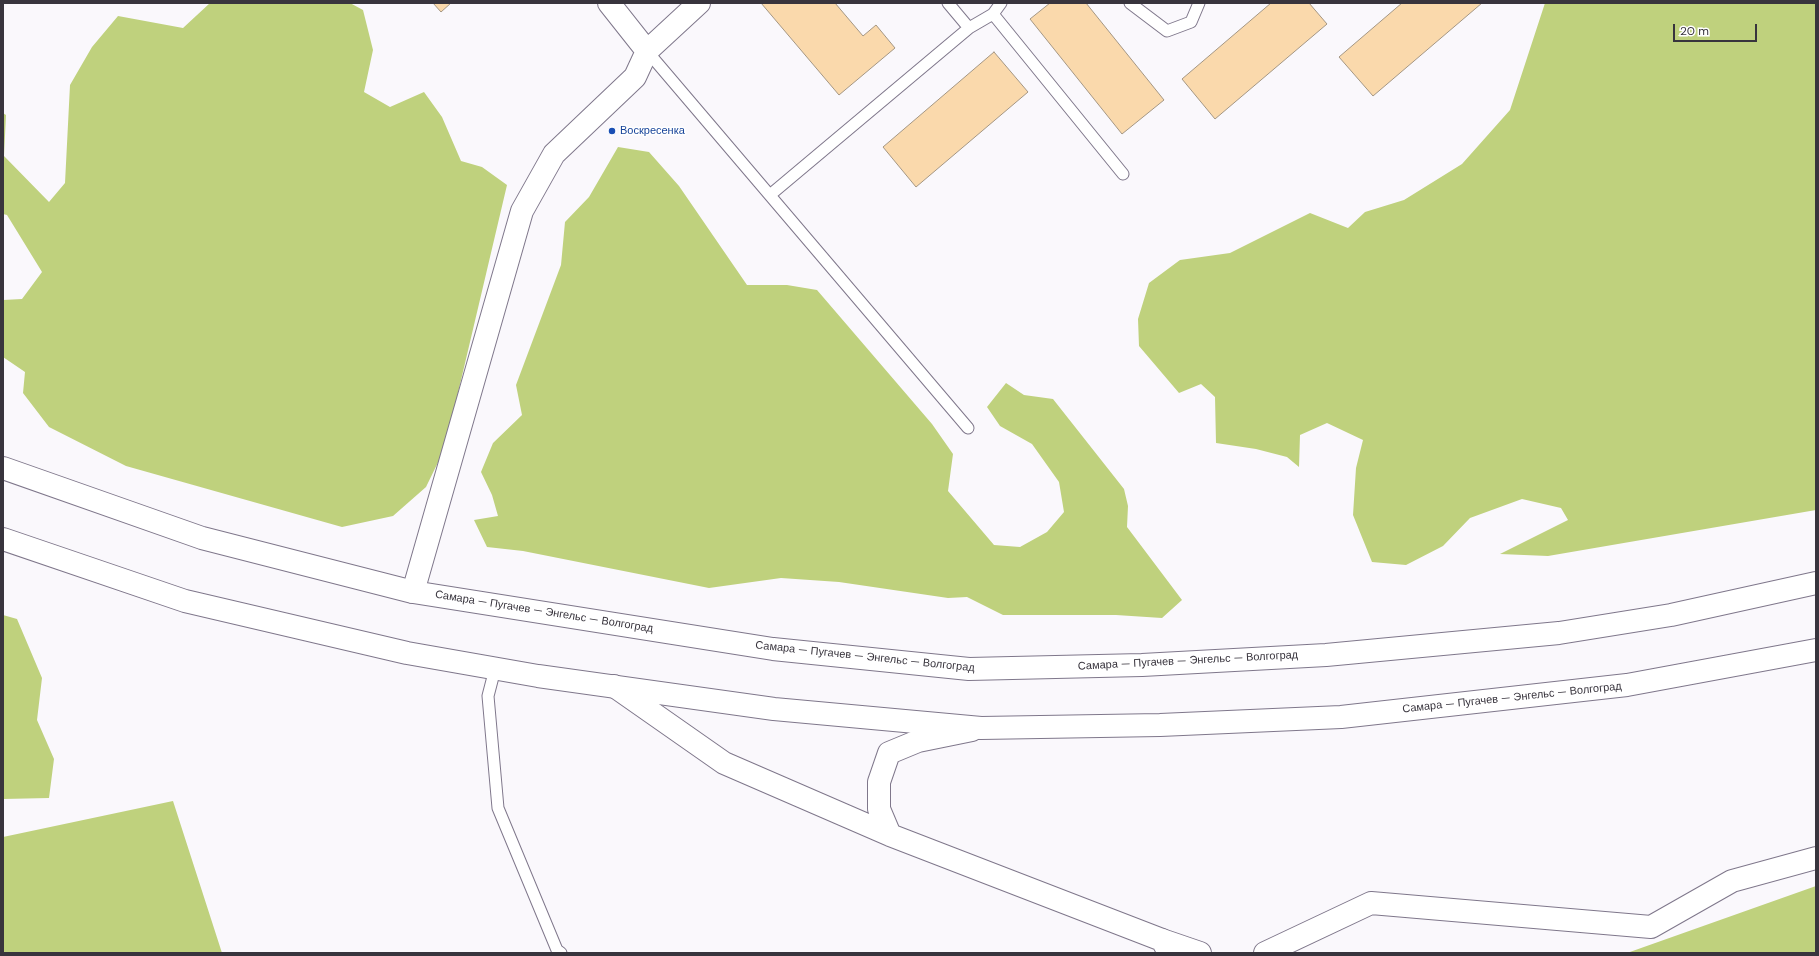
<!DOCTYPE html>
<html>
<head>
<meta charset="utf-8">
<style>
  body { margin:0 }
  #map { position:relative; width:1819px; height:956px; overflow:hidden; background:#faf8fc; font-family:"DM Sans",sans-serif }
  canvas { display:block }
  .frame { position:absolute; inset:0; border:4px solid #38343d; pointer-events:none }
  .scale { position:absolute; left:1673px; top:24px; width:84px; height:18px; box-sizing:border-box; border:2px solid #38343d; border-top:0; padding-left:5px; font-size:12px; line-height:14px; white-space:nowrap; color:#38343d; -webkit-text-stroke:3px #fff; paint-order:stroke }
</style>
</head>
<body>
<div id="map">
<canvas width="1819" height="956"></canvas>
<div class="frame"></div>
<div class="scale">20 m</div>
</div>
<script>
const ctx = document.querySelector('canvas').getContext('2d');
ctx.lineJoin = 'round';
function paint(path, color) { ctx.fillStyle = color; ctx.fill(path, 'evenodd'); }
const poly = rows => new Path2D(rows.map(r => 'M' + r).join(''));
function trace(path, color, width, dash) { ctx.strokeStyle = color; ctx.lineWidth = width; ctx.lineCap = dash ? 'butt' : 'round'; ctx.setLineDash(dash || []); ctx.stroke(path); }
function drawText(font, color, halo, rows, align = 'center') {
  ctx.font = font + ' "DM Sans",sans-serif'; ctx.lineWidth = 3; ctx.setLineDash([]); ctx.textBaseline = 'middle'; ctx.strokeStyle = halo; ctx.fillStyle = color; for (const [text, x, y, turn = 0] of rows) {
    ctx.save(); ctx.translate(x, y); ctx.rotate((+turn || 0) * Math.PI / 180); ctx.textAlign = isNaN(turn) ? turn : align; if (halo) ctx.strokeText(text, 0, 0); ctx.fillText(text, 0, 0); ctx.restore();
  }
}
const green = poly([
  [210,3,350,3,363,10,373,50,364,92,390,107,424,92,442,117,461,161,482,167,507,185,445,448,426,487,393,516,342,527,126,466,49,427,23,393,25,372,3,357,3,300,22,299,42,272,7,215,3,214,3,113,6,115,4,156,49,202,65,183,70,85,92,47,118,16,183,28],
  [1545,3,1816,3,1816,510,1548,556,1500,554,1568,520,1561,508,1522,499,1470,518,1443,546,1406,565,1372,562,1353,515,1356,468,1363,440,1327,423,1300,435,1299,467,1287,457,1256,449,1216,443,1215,397,1201,384,1179,393,1139,346,1138,319,1149,283,1180,260,1230,253,1310,213,1348,228,1365,212,1404,200,1462,164,1510,110],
  [618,147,649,152,679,186,747,285,787,285,817,290,932,424,953,454,948,491,994,545,1020,547,1047,532,1064,512,1059,482,1032,444,1000,426,987,407,1006,383,1024,395,1053,399,1124,489,1128,506,1127,527,1182,600,1162,618,1116,615,1003,615,967,597,948,598,839,582,781,578,709,588,523,551,487,547,474,520,498,516,492,495,481,472,493,443,522,415,516,385,561,265,565,222,589,197],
  [3,615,17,619,42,678,37,720,54,759,49,798,3,799],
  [173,801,222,953,3,953,3,837],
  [1816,886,1816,953,1627,953]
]);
const building = poly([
  [433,3,451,3,441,12,433,3],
  [761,3,835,3,863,36,876,25,895,48,839,95,761,3],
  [1050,3,1086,3,1164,100,1122,134,1030,19,1050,3],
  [1271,3,1309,3,1327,24,1215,119,1182,79,1271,3],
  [1402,3,1482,3,1373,96,1339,57,1402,3],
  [994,52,1028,92,916,187,883,147,994,52]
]);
const lane = poly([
  [948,3,969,28],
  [1130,3,1167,31,1191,22,1199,3],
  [993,14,1001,3],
  [647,51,968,428],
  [770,195,969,28,993,14,1123,174],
  [495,669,488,696,498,808,557,950,561,953]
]);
const street = poly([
  [609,3,647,51],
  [413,592,522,211,554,154,635,77,647,51,699,3],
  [1162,940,1200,953],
  [1265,953,1371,903,1651,927,1732,881,1816,858]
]);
const secondary = poly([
  [614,686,724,763,890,835,1162,940,1169,953],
  [890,835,879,809,879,782,889,753,918,741,972,730]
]);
const primary = poly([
  [3,468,202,538,413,592,773,649,969,669,1142,665,1326,655,1559,633,1671,615,1816,583],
  [3,539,185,601,407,653,538,676,774,709,981,728,1160,725,1341,717,1627,685,1816,650]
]);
const markers = [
  [612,131,4,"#1a4fb4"]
];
const transitNames = [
  ["Воскресенка",620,131]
];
const streetNames = [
  ["Самара — Пугачев — Энгельс — Волгоград",544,612,9],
  ["Самара — Пугачев — Энгельс — Волгоград",865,657,6],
  ["Самара — Пугачев — Энгельс — Волгоград",1188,661,-3],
  ["Самара — Пугачев — Энгельс — Волгоград",1512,698,-6]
];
paint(green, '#bfd17d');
paint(building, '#fad9ac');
trace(building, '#a49683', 1);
trace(lane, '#7f778b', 13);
trace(street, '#7f778b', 24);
trace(secondary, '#7f778b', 24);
trace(primary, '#7f778b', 24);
trace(lane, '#fff', 11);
trace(street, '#fff', 22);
trace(secondary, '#fff', 22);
trace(primary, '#fff', 22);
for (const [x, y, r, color] of markers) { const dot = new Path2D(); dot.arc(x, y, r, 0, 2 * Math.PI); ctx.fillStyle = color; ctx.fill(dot); trace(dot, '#fff', 1.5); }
drawText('11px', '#164399', '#fff', transitNames, 'left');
drawText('11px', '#38343d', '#fff', streetNames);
</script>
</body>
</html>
